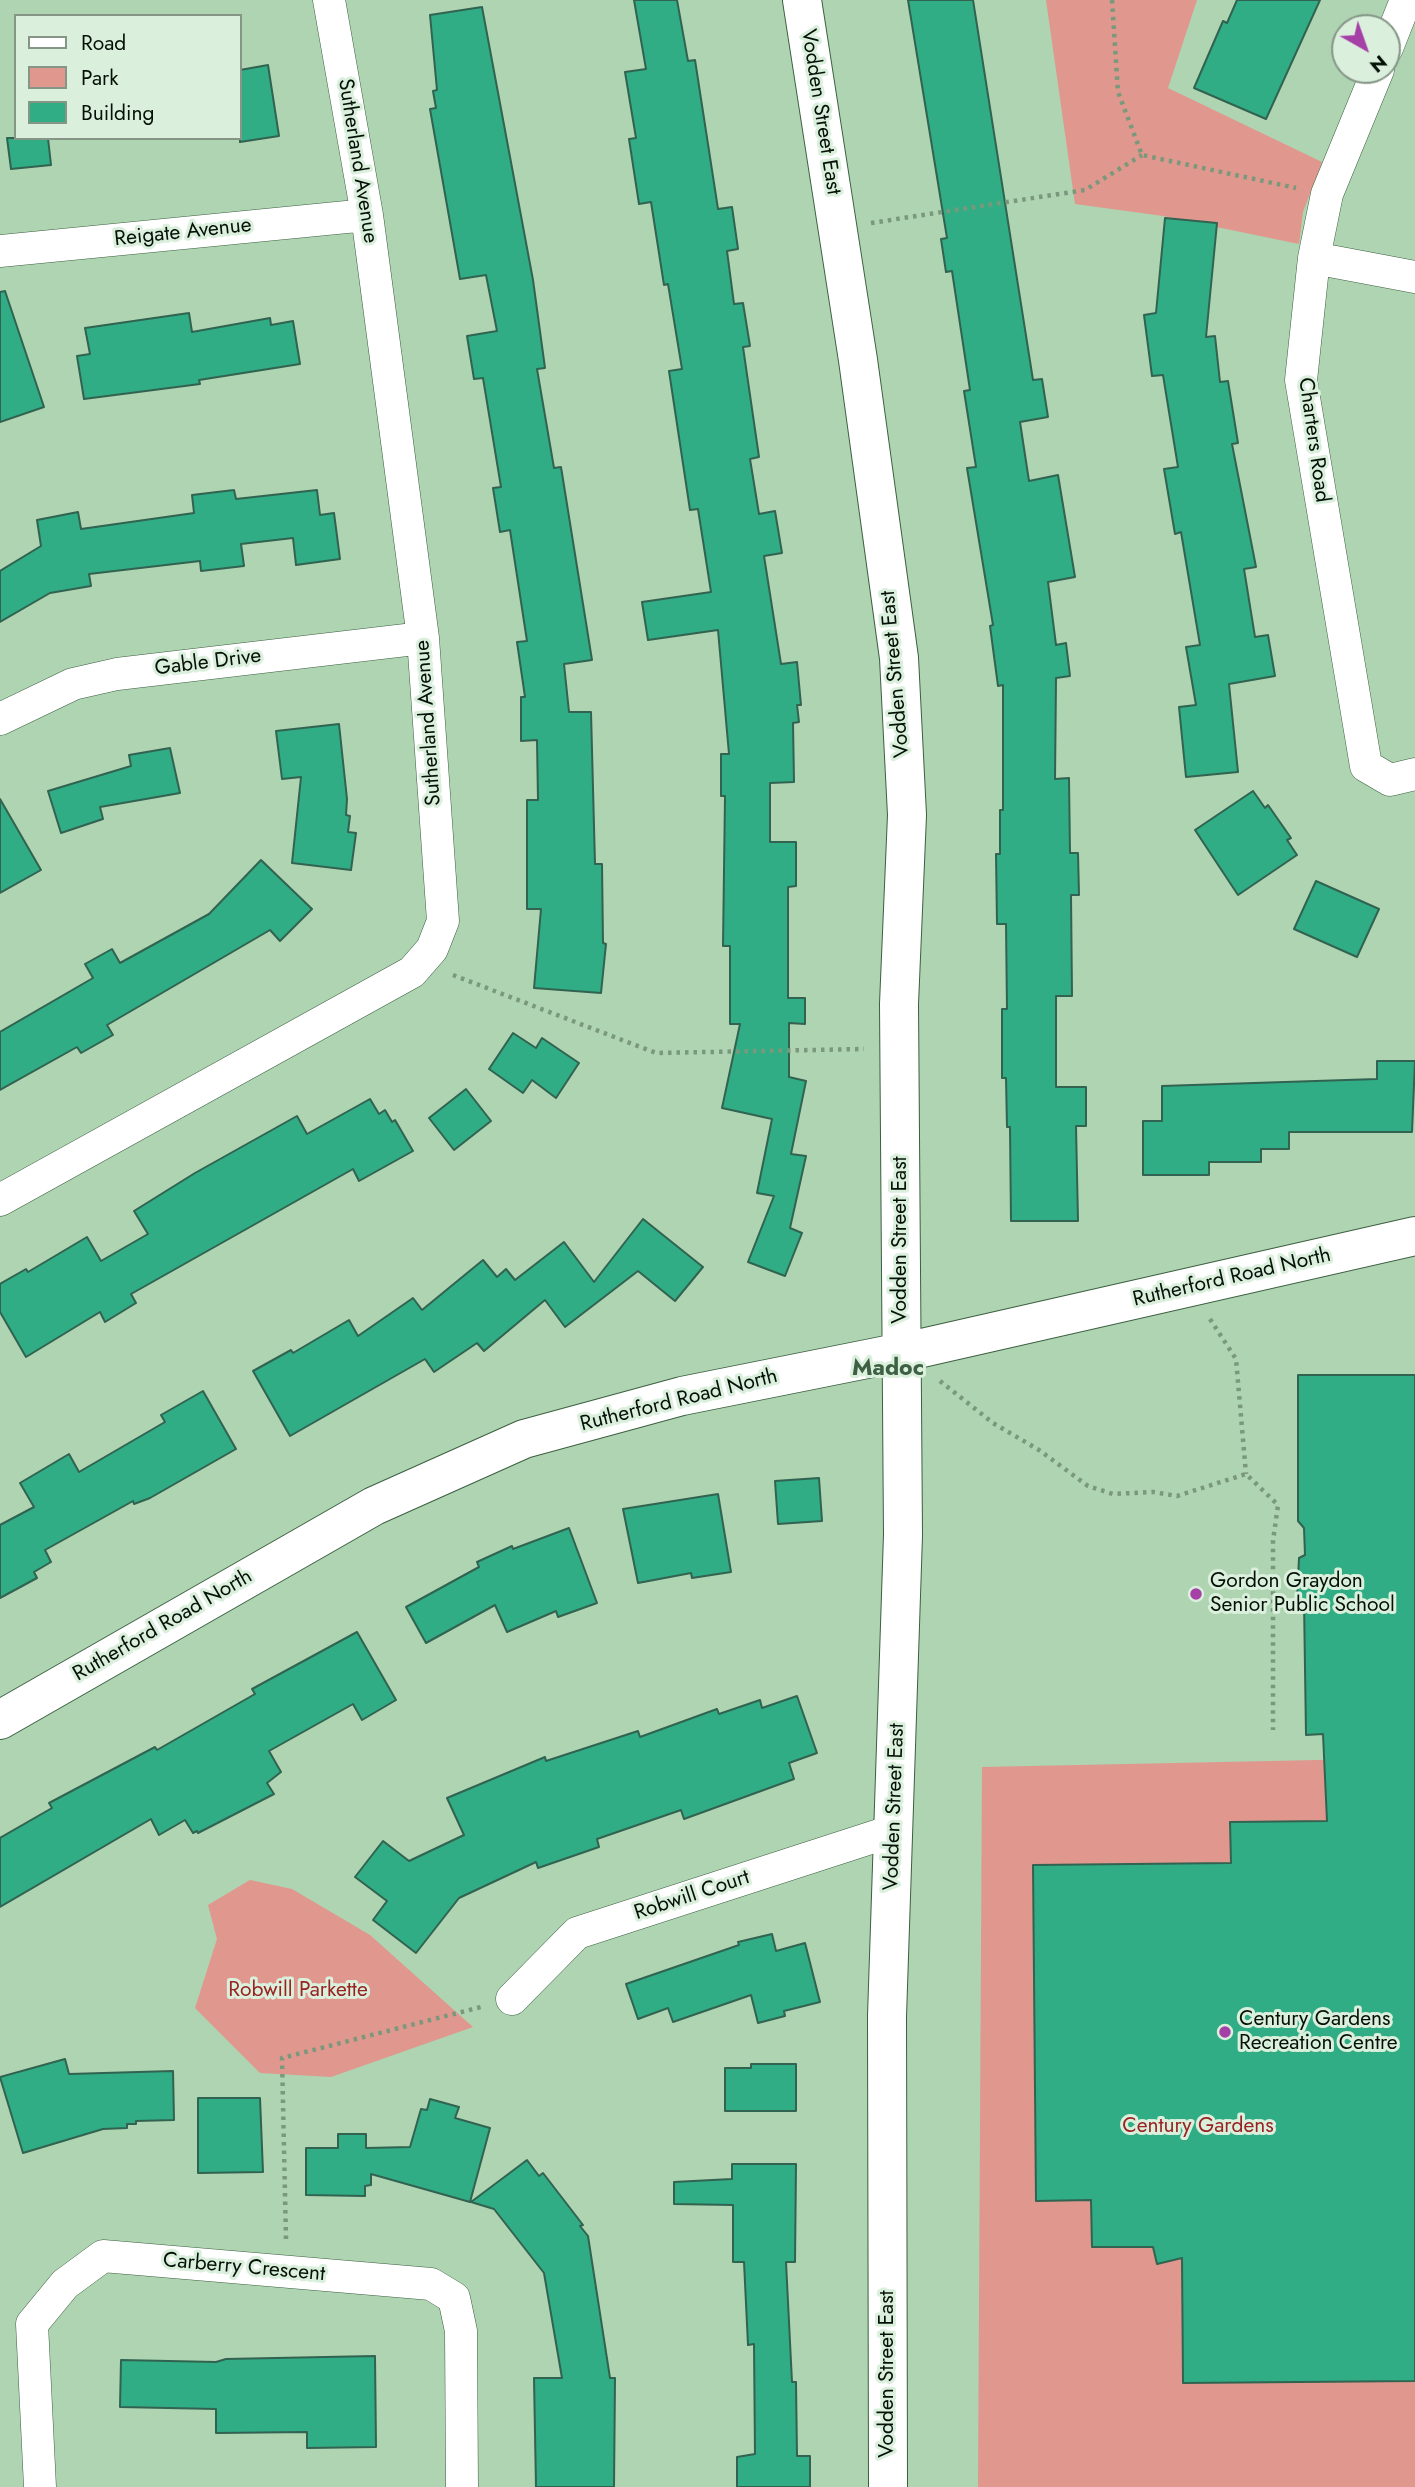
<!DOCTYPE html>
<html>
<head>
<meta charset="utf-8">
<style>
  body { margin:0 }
  #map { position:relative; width:1415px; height:2487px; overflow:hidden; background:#aed4b1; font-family:Jost,sans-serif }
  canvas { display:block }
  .legend { position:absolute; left:14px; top:14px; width:228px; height:126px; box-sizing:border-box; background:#dbefdd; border:2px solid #859687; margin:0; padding:9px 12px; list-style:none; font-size:21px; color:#041106 }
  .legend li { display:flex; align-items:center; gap:14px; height:35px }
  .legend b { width:35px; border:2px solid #859687 }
  .north { position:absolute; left:1331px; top:14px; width:70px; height:70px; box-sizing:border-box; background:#dbefdd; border:2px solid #859687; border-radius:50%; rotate:140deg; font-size:19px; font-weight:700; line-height:28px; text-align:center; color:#041106 }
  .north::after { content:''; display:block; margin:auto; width:24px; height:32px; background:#a540a6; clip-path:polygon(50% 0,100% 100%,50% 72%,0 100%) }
</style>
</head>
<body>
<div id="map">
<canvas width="1415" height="2487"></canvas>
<ul class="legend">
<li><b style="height:9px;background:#fff"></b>Road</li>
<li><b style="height:19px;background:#e0978e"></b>Park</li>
<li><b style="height:19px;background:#30ad85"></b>Building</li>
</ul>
<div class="north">N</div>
</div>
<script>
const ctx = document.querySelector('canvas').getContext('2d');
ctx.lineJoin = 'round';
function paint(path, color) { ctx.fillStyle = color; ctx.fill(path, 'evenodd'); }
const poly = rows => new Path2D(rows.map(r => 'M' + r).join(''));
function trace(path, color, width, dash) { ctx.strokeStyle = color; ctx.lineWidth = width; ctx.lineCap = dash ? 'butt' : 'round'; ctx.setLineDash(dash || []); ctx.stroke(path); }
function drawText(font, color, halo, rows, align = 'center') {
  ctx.font = font + ' Jost,sans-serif'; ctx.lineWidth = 6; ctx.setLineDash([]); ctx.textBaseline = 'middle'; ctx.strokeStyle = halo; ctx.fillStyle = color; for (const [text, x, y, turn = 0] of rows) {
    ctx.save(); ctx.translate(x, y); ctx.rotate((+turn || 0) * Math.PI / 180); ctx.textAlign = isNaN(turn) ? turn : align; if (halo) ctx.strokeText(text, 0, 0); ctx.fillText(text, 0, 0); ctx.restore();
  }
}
const green = poly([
  [1046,0,1197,0,1168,88,1322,162,1303,212,1299,244,1163,216,1075,204],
  [1415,1758,1415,2487,978,2487,982,1767],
  [250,1880,292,1889,370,1935,473,2027,331,2077,260,2073,195,2008,217,1939,208,1905]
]);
const building = poly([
  [634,0,677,0,688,61,695,60,718,209,732,207,738,249,727,251,734,304,743,303,750,346,743,347,759,457,750,459,759,514,775,511,782,553,764,556,781,664,797,662,801,705,797,705,799,722,793,723,794,782,770,783,770,842,796,842,796,886,788,887,788,998,805,998,805,1024,789,1023,789,1077,806,1081,791,1154,806,1156,790,1228,802,1233,785,1276,748,1262,774,1196,757,1193,772,1119,722,1108,740,1024,730,1024,730,946,723,946,725,796,721,796,721,754,729,754,718,630,648,640,642,602,711,592,698,509,690,510,669,371,682,369,668,284,664,285,651,202,639,204,629,139,636,138,625,72,646,69,634,0],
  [908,0,973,0,1033,380,1042,379,1048,417,1020,422,1029,481,1058,475,1075,577,1048,582,1056,645,1066,643,1070,676,1056,678,1055,779,1069,778,1070,853,1078,853,1079,895,1071,895,1072,996,1056,996,1056,1087,1086,1087,1086,1126,1076,1126,1078,1221,1011,1221,1010,1127,1007,1127,1006,1078,1002,1078,1002,1009,1007,1009,1006,924,997,924,996,854,1000,854,1000,810,1003,810,1003,685,998,686,990,626,993,625,967,468,976,467,964,391,970,390,952,271,946,272,941,239,947,238,908,0],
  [1237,0,1320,0,1266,119,1194,88,1223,21,1227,23,1237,0],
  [482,7,533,280,545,368,537,369,554,468,561,467,592,660,564,664,569,712,591,712,595,864,602,864,603,943,606,944,601,993,534,988,541,909,527,909,527,800,538,800,537,740,521,741,521,697,525,697,517,642,527,641,510,530,500,532,493,488,501,487,483,378,474,379,467,336,497,331,486,275,460,279,430,109,436,108,433,91,437,90,430,15,482,7],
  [268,65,279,136,240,142,240,70,268,65],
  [7,138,48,138,51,165,11,169,7,138],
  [1165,218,1217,223,1206,337,1215,336,1220,382,1228,381,1238,443,1232,444,1256,567,1244,569,1255,637,1268,635,1275,676,1229,684,1238,772,1186,777,1179,707,1196,705,1186,647,1200,645,1181,532,1175,534,1164,469,1178,467,1163,375,1152,376,1144,315,1156,313,1165,218],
  [5,291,44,407,0,422,0,292,5,291],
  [189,313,192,332,270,318,271,325,293,321,300,364,199,380,200,384,84,399,77,356,90,354,85,328,189,313],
  [234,490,236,499,317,490,320,515,334,513,340,559,296,565,293,538,241,544,244,566,201,571,200,561,89,574,91,586,50,593,0,622,0,571,41,546,37,520,78,512,81,529,194,513,192,495,234,490],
  [339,724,347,799,346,815,350,816,348,832,356,833,351,870,292,863,301,777,282,779,276,731,339,724],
  [170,748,180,793,100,807,103,819,61,833,48,791,131,766,129,755,170,748],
  [1253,791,1265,808,1268,805,1291,838,1287,840,1297,855,1238,895,1195,830,1253,791],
  [0,799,41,870,0,893,0,799],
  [261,860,312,909,280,941,270,930,107,1025,113,1035,81,1053,77,1047,0,1090,0,1032,93,978,85,964,112,949,120,963,209,914,261,860],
  [1316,881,1379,909,1357,957,1294,929,1316,881],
  [513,1033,536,1048,542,1038,579,1063,556,1098,532,1080,523,1093,489,1069,513,1033],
  [1377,1061,1415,1061,1412,1132,1289,1132,1289,1149,1261,1149,1261,1162,1209,1162,1209,1175,1143,1175,1143,1121,1162,1121,1162,1086,1377,1079,1377,1061],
  [466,1089,491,1121,454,1150,429,1118,466,1089],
  [370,1099,379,1114,385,1110,392,1122,395,1120,413,1151,359,1181,353,1169,131,1294,136,1303,105,1322,100,1312,26,1357,0,1312,0,1284,26,1269,28,1272,87,1237,101,1261,148,1234,134,1211,195,1173,297,1116,307,1134,370,1099],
  [643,1219,703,1267,675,1301,638,1271,565,1327,545,1300,484,1351,477,1343,434,1372,425,1359,290,1436,253,1371,291,1350,293,1353,349,1320,358,1336,413,1298,422,1310,483,1260,497,1277,506,1269,515,1280,564,1242,594,1282,643,1219],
  [1298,1375,1415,1375,1415,2381,1183,2383,1182,2258,1157,2264,1153,2247,1092,2247,1091,2200,1036,2201,1033,1865,1231,1863,1230,1822,1327,1821,1323,1734,1306,1735,1304,1601,1297,1599,1299,1558,1305,1555,1304,1528,1298,1521,1298,1375],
  [203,1391,236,1449,150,1498,134,1504,133,1501,45,1550,51,1562,34,1572,37,1578,0,1598,0,1525,34,1507,20,1483,69,1454,79,1472,165,1422,161,1415,203,1391],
  [819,1478,822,1521,778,1524,775,1481,819,1478],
  [718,1494,731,1572,692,1578,691,1573,638,1583,623,1509,718,1494],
  [569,1528,597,1603,558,1617,556,1611,507,1632,495,1605,426,1643,406,1607,479,1567,477,1562,512,1546,513,1549,569,1528],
  [357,1632,396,1700,362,1720,353,1704,269,1751,281,1772,267,1783,274,1794,198,1833,197,1831,193,1833,185,1820,159,1835,151,1819,0,1907,0,1838,52,1808,49,1803,155,1747,157,1750,255,1694,252,1689,357,1632],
  [797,1696,817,1753,789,1763,794,1779,684,1819,681,1810,597,1839,599,1847,538,1868,536,1862,459,1898,416,1953,373,1920,387,1901,355,1877,383,1841,409,1861,464,1835,447,1798,545,1757,546,1761,638,1731,640,1737,717,1709,719,1714,760,1700,762,1708,797,1696],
  [772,1934,776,1951,805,1943,820,2002,784,2011,785,2016,758,2023,751,1995,673,2022,668,2008,638,2019,626,1984,739,1945,738,1942,772,1934],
  [65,2059,69,2074,173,2071,174,2120,136,2121,136,2124,127,2124,127,2128,103,2129,23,2153,0,2077,65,2059],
  [751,2064,796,2064,796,2111,725,2111,725,2068,751,2068,751,2064],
  [198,2098,260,2098,263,2172,198,2173,198,2098],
  [430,2099,459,2107,455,2118,490,2128,470,2202,371,2174,371,2185,365,2186,365,2196,306,2195,306,2148,338,2148,338,2134,366,2134,366,2148,410,2147,421,2109,427,2110,430,2099],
  [527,2160,539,2176,543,2173,583,2225,580,2226,588,2236,610,2378,615,2378,614,2487,536,2487,534,2378,562,2378,544,2273,494,2209,471,2202,527,2160],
  [732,2164,796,2164,795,2262,786,2262,792,2382,796,2382,797,2456,810,2456,810,2487,737,2487,737,2457,755,2454,754,2344,748,2345,744,2262,733,2262,733,2205,674,2204,674,2182,732,2179,732,2164],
  [375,2356,376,2447,307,2448,307,2432,216,2433,216,2409,120,2407,121,2360,216,2362,226,2359,375,2356]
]);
const path = poly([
  [1112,0,1118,92,1142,155,1296,188],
  [871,223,1085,190,1142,155],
  [453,975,656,1053,864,1049],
  [1210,1319,1236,1359,1246,1474],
  [940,1381,993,1423,1039,1450,1088,1486,1113,1494,1153,1492,1177,1496,1246,1474,1278,1505,1273,1541,1273,1730],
  [286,2239,282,2058,481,2007]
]);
const street = poly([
  [1387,48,1406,0],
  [1378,70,1327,194,1314,258,1301,380,1366,766,1390,780,1415,774],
  [0,251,367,215],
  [1314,258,1415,277],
  [0,719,73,684,117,674,423,638],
  [0,1200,412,972,432,949,443,921,423,638,367,215,329,0],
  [512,1999,577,1933,895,1830],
  [40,2487,32,2324,65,2284,103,2256,431,2284,454,2298,461,2331,462,2487]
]);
const secondary = poly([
  [802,0,858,360,899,658,907,815,899,1004,903,1535,887,2016,888,2487],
  [0,1720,374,1506,524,1439,682,1396,922,1348,1415,1236]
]);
const markers = [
  [1196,1594,7,"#a540a6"],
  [1225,2032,7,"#a540a6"]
];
const streetNames = [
  ["Vodden Street East",820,112,81],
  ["Sutherland Avenue",357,161,81],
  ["Reigate Avenue",183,233,-6],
  ["Charters Road",1313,440,82],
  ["Gable Drive",208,663,-7],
  ["Vodden Street East",896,674,-95],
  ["Sutherland Avenue",429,723,-94],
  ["Vodden Street East",901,1240,-90],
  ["Rutherford Road North",1232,1278,-13],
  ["Rutherford Road North",679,1401,-14],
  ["Rutherford Road North",163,1626,-30],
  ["Vodden Street East",895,1807,-88],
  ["Robwill Court",692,1896,-18],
  ["Carberry Crescent",244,2268,5],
  ["Vodden Street East",888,2374,-90]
];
const poiNames = [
  ["Gordon Graydon",1210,1582],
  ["Senior Public School",1210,1606],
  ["Century Gardens",1239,2020],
  ["Recreation Centre",1239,2044]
];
const parkNames = [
  ["Robwill Parkette",298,1991],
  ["Century Gardens",1198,2127]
];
const neighbourhoodNames = [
  ["Madoc",888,1369]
];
paint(green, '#e0978e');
paint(building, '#30ad85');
trace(building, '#316350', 2);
trace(street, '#3d5f41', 33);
trace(secondary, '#3d5f41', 40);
trace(path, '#7a987c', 4.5, [3.5, 5]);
trace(street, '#fff', 32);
trace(secondary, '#fff', 38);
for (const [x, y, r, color] of markers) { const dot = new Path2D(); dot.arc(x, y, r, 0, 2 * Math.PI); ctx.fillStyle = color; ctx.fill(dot); trace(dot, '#dbefdd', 2.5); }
drawText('21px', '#041106', '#dbefdd', streetNames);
drawText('21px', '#041106', '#dbefdd', poiNames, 'left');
drawText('21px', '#982320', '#dbefdd', parkNames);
drawText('bold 23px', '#3e6042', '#dbefdd', neighbourhoodNames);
</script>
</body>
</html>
